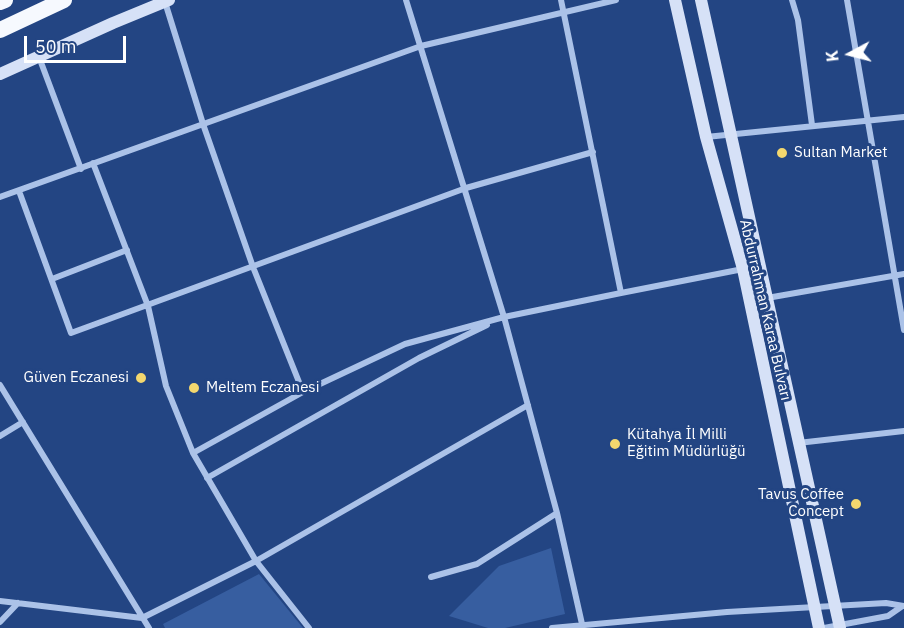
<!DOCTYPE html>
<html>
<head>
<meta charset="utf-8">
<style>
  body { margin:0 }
  #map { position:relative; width:904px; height:628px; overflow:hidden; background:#234583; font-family:"IBM Plex Sans",sans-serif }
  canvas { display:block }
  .north { position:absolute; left:820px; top:24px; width:60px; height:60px; -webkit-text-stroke:4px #234583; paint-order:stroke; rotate:263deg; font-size:16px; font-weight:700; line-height:24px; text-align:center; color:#fff }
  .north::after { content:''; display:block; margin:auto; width:21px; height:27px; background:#fff; clip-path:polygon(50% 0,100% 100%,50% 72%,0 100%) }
  .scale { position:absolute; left:24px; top:36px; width:102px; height:27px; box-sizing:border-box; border:3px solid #fff; border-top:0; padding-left:8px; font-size:18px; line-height:21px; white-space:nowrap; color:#fff; -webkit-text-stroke:4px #234583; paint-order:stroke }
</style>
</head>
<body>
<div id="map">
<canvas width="904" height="628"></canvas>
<div class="north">K</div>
<div class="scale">50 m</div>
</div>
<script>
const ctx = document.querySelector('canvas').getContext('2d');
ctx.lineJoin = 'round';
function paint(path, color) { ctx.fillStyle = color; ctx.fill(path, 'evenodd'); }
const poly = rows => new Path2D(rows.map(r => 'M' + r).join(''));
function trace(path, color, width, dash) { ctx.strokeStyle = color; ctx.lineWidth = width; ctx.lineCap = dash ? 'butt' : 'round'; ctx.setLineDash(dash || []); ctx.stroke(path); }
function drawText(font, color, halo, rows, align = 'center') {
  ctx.font = font + ' "IBM Plex Sans",sans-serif'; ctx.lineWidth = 6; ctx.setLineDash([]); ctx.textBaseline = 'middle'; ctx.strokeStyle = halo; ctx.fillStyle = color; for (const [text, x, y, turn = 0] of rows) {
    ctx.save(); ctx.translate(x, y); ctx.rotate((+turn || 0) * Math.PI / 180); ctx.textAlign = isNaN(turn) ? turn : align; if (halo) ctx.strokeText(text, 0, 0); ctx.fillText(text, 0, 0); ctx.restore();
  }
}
const green = poly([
  [551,548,565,614,505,628,488,628,449,616,499,566],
  [259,574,303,628,165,628,163,624]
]);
const minor = poly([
  [406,0,504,317,557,513,582,624],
  [792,0,798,20,812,125],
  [847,0,904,330],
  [165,2,203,124,253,267,303,392],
  [39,57,81,169],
  [706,137,904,117],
  [93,163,148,306,166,386,193,453,256,561,309,628],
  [19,191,71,333,466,188,593,152],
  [0,197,421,46,616,0],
  [52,279,127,250],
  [621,293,743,269],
  [767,298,904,274],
  [0,385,149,628],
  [0,436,23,422],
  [798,443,904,431],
  [193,453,303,392,405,344,504,317,621,293,561,0],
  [207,478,419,358,487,325],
  [431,577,477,564,557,513],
  [0,601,142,618,256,561,528,405],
  [0,622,18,603],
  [552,628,727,612,886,603,904,606],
  [824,628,888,616,901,607]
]);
const secondary = poly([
  [675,0,706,137,743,269,819,628],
  [701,0,840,628],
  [0,74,113,23,169,0]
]);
const trunk = poly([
  [0,2,5,0],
  [0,30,64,0]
]);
const markers = [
  [782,153,6,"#f3d76e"],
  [141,378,6,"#f3d76e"],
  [194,388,6,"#f3d76e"],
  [615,444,6,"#f3d76e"],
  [856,504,6,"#f3d76e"]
];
const poiNames = [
  ["Sultan Market",794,153],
  ["Güven Eczanesi",129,378,"right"],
  ["Meltem Eczanesi",206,388],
  ["Kütahya İl Milli",627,435],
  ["Eğitim Müdürlüğü",627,452],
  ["Tavus Coffee",844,495,"right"],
  ["Concept",844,512,"right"]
];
const streetNames = [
  ["Abdurrahman Karaa Bulvarı",765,310,77]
];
paint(green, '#375ea0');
trace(minor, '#abc2e8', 6);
trace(secondary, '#d6e1f7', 12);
trace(trunk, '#f6f9fe', 16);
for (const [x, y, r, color] of markers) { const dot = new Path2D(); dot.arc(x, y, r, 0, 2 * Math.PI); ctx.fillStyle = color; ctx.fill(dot); trace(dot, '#234583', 2); }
drawText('15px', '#fff', '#234583', poiNames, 'left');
drawText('15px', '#fff', '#234583', streetNames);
</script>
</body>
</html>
